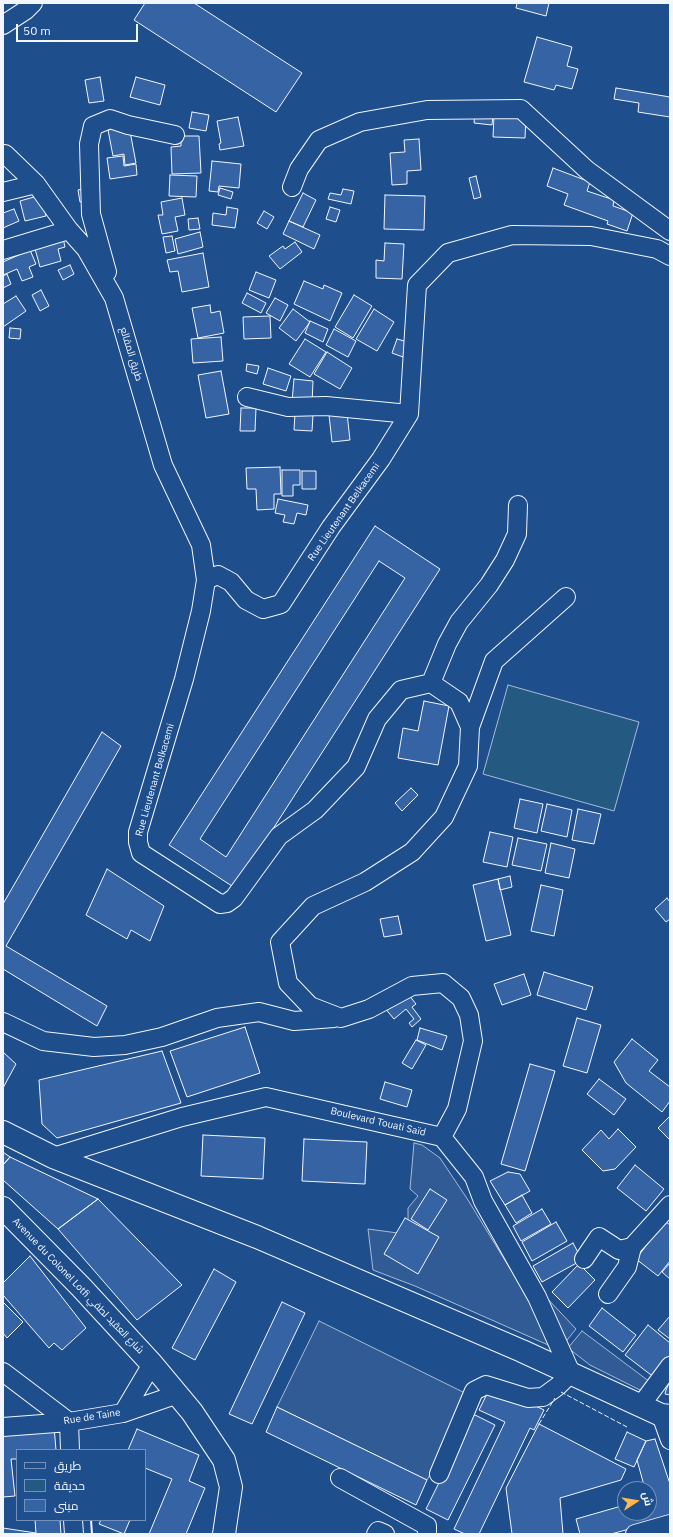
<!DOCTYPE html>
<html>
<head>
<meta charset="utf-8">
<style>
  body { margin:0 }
  #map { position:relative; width:673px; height:1537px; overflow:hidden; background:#1f4e8c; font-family:"IBM Plex Sans",Cairo,sans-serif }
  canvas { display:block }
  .frame { position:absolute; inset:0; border:4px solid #f2f6ff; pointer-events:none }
  .legend { position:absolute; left:16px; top:1449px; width:130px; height:72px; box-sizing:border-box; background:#1f4e8c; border:1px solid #7391ba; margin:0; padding:5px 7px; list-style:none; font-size:12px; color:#f2f6ff }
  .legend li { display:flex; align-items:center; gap:8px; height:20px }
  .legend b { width:20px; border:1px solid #7391ba }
  .north { position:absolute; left:617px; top:1481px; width:40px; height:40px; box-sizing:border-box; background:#1f4e8c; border:1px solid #7391ba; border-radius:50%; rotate:78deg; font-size:11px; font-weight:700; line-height:16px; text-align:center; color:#f2f6ff }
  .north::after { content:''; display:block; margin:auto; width:14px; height:18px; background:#ffb74d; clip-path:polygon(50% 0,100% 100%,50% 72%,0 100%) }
  .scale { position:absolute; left:16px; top:24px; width:122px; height:18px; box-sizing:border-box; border:2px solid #f2f6ff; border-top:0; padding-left:5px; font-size:12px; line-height:14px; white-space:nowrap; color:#f2f6ff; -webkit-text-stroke:3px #1f4e8c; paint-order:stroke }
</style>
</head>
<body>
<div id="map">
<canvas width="673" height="1537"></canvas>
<div class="frame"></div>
<ul class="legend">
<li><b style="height:5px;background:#1f4e8c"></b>طريق</li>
<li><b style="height:11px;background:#245a82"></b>حديقة</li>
<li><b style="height:11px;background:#3563a3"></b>مبنى</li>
</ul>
<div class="north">ش</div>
<div class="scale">50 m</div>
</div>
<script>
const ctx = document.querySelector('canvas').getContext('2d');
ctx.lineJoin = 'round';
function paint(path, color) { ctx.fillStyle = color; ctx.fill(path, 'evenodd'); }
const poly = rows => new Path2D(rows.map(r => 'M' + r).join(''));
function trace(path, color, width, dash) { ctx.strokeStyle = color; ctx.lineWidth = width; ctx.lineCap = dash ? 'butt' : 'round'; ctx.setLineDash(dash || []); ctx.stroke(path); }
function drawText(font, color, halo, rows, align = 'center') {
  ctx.font = font + ' "IBM Plex Sans",Cairo,sans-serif'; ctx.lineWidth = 3; ctx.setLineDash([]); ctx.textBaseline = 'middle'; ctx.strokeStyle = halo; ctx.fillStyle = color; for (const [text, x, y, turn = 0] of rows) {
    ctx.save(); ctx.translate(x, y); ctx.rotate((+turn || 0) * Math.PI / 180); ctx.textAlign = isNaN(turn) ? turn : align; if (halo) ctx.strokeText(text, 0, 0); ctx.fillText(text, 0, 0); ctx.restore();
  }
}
const green = poly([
  [508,685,639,722,614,811,483,774,508,685]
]);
const parking = poly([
  [414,1143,422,1145,440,1158,468,1200,550,1334,555,1348,415,1286,373,1270,368,1229,405,1234,408,1221,408,1208,418,1196,410,1189,414,1143],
  [545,1296,576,1329,563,1345,545,1296],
  [319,1321,471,1396,427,1480,277,1407,319,1321],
  [582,1331,650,1382,642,1391,590,1365,568,1348,582,1331]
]);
const building = poly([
  [145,3,194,3,302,73,276,112,134,20,145,3],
  [517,3,549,3,546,16,516,8,517,3],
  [537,37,572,47,567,66,578,69,572,89,556,85,554,90,524,82,537,37],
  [100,77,104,101,89,103,85,80,100,77],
  [136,77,165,85,160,105,130,97,136,77],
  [616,88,670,97,670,117,638,112,639,103,614,99,616,88],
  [192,112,209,115,206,131,189,128,192,112],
  [475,113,493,115,492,125,474,123,475,113],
  [494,116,526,118,525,138,493,137,494,116],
  [238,117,244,146,220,150,219,144,221,143,217,121,238,117],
  [129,126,136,163,125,165,124,154,113,156,108,130,129,126],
  [181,136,199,136,201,173,172,174,171,147,181,146,181,136],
  [419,139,421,170,407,171,407,184,392,185,390,153,405,152,404,140,419,139],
  [123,156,124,166,136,164,137,175,110,179,107,158,123,156],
  [212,161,241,164,239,188,219,186,218,192,209,191,212,161],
  [553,168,590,182,587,191,614,200,613,206,633,213,627,231,607,224,608,221,564,205,568,194,547,186,553,168],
  [170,175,197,176,196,197,169,196,170,175],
  [476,176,481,197,474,199,469,178,476,176],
  [87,188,89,200,80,202,78,190,87,188],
  [220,188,233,192,231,199,218,195,220,188],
  [343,189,354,191,351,204,328,199,330,193,341,195,343,189],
  [303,193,316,200,303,227,289,221,303,193],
  [41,195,46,216,25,221,20,201,41,195],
  [385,195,425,196,424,230,384,229,385,195],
  [182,198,185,215,175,217,178,231,162,234,158,215,163,215,161,202,182,198],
  [227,207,238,209,235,228,212,225,213,213,226,215,227,207],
  [330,207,340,210,336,222,326,219,330,207],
  [14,209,19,221,3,228,3,213,14,209],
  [264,211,274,217,267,229,257,223,264,211],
  [198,218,200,229,189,230,188,219,198,218],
  [289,221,320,235,314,249,283,234,289,221],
  [200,232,203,247,178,254,175,239,200,232],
  [172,236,175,251,166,253,163,237,172,236],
  [63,238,65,247,58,249,61,261,40,267,34,245,63,238],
  [295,242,302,252,280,269,269,256,283,246,285,249,295,242],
  [385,243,404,244,402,279,376,278,376,260,384,261,385,243],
  [30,250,36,264,29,267,33,277,22,281,17,269,3,275,3,262,30,250],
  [203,253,209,287,182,292,178,271,170,272,167,260,203,253],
  [70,265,74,274,63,280,58,270,70,265],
  [256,272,276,280,269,298,249,290,256,272],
  [7,274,11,284,3,288,3,276,7,274],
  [304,281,323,289,324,285,342,293,330,321,294,304,304,281],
  [41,290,49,306,40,311,32,295,41,290],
  [247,293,266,303,261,313,242,303,247,293],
  [354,295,372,306,353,338,335,327,354,295],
  [16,296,26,311,3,327,3,304,16,296],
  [275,298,288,305,280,321,266,313,275,298],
  [210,305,211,313,220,311,224,333,198,338,192,308,210,305],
  [293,309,310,322,296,341,279,328,293,309],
  [374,309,394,322,377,351,356,339,374,309],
  [270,316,271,338,244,339,243,317,270,316],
  [310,321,328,329,323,342,305,333,310,321],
  [10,328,21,329,20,339,9,338,10,328],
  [334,329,356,341,348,357,326,345,334,329],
  [221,337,223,361,193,363,191,339,221,337],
  [305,339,326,352,310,377,289,364,305,339],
  [397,339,408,342,403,357,392,353,397,339],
  [327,352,352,368,340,389,314,374,327,352],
  [247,364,259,366,257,374,246,371,247,364],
  [268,368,291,376,286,391,263,384,268,368],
  [221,371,229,414,206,418,198,375,221,371],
  [294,379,313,381,312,404,292,402,294,379],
  [241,408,256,408,255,431,240,431,241,408],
  [295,413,313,415,312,431,294,430,295,413],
  [347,413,350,440,332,442,329,415,347,413],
  [280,467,281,494,274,494,274,509,257,510,256,489,247,489,246,468,280,467],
  [282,470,300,470,300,485,293,485,293,496,282,496,282,470],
  [302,471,316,471,316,489,302,489,302,471],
  [278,499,308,505,306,515,297,513,294,524,283,522,285,515,275,513,278,499],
  [375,526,440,569,235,888,169,845,375,526],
  [379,561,405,578,226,857,200,839,379,561],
  [424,701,449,706,438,765,398,758,403,728,418,731,424,701],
  [102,732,121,746,6,946,107,1006,97,1026,3,969,3,904,102,732],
  [411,788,418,795,402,811,395,803,411,788],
  [520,799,543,804,537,833,514,828,520,799],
  [547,804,572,810,567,837,541,831,547,804],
  [578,809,601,814,594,844,572,840,578,809],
  [490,832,513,837,507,867,483,862,490,832],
  [518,838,547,844,541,871,512,865,518,838],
  [551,843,575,849,569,878,545,873,551,843],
  [107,869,164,906,150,941,131,930,127,939,86,915,107,869],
  [510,876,512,887,500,890,498,879,510,876],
  [498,879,511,935,486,941,473,885,498,879],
  [541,885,563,890,554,936,531,931,541,885],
  [667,898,670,902,670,919,666,922,655,909,667,898],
  [398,916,402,934,384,937,380,919,398,916],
  [544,972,593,987,586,1010,537,995,544,972],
  [524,974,531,995,502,1005,494,984,524,974],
  [405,990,416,1004,412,1007,421,1019,412,1027,409,1023,414,1019,406,1009,394,1019,384,1007,405,990],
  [577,1018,601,1025,587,1073,563,1066,577,1018],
  [245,1027,260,1073,187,1097,170,1051,245,1027],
  [420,1028,447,1036,442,1050,417,1040,420,1028],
  [632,1039,658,1060,649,1071,670,1087,670,1101,662,1112,626,1083,614,1062,632,1039],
  [416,1040,426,1045,412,1069,402,1063,416,1040],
  [162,1051,181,1103,57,1138,42,1124,39,1080,162,1051],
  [3,1052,16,1064,3,1088,3,1052],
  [530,1064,555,1071,525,1171,501,1164,530,1064],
  [599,1079,626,1099,614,1115,587,1094,599,1079],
  [385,1082,412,1090,407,1107,380,1099,385,1082],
  [670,1116,670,1140,658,1128,670,1116],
  [618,1129,636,1147,615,1169,603,1171,582,1150,601,1130,609,1139,618,1129],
  [203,1135,265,1138,263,1179,201,1176,203,1135],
  [304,1139,367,1142,365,1184,302,1181,304,1139],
  [3,1152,10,1157,3,1165,3,1152],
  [10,1157,98,1199,58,1229,3,1180,3,1165,10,1157],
  [635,1165,664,1189,646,1211,617,1188,635,1165],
  [508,1172,520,1174,530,1191,505,1205,490,1181,508,1172],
  [430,1189,447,1200,428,1230,411,1219,430,1189],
  [522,1195,532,1213,516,1223,505,1205,522,1195],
  [98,1199,182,1285,137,1320,58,1229,98,1199],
  [542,1209,551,1224,521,1241,513,1226,542,1209],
  [405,1218,439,1237,418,1274,384,1254,405,1218],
  [665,1221,670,1225,670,1261,658,1276,636,1259,665,1221],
  [556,1222,567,1241,532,1261,522,1242,556,1222],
  [573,1243,582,1260,542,1282,533,1266,573,1243],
  [30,1256,86,1328,62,1350,54,1343,49,1348,3,1295,3,1283,30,1256],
  [670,1263,670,1279,662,1272,670,1263],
  [579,1264,595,1280,568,1308,552,1292,579,1264],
  [214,1269,236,1282,195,1360,172,1348,214,1269],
  [3,1302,23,1322,7,1338,3,1333,3,1302],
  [282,1302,305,1313,252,1424,229,1414,282,1302],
  [602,1308,636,1335,623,1352,589,1326,602,1308],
  [670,1316,670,1339,658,1330,670,1316],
  [648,1325,670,1343,670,1358,655,1378,625,1355,648,1325],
  [670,1381,670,1395,665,1394,666,1390,670,1381],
  [490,1388,525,1401,544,1410,534,1430,530,1428,479,1534,465,1534,454,1529,505,1422,479,1410,490,1388],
  [277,1407,427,1480,416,1505,266,1432,277,1407],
  [473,1414,495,1425,448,1520,426,1509,473,1414],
  [539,1424,626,1469,621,1480,560,1498,563,1534,512,1534,506,1488,539,1424],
  [54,1426,56,1450,17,1450,17,1459,11,1459,15,1496,3,1497,3,1431,54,1426],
  [137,1429,199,1455,189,1481,205,1488,186,1534,149,1534,172,1479,145,1468,145,1450,128,1450,137,1429],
  [627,1432,646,1441,634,1467,615,1459,627,1432],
  [655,1439,670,1484,670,1518,611,1534,580,1534,576,1519,625,1505,625,1513,649,1513,649,1489,645,1489,637,1460,646,1441,655,1439],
  [35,1520,60,1520,61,1534,3,1534,3,1528,36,1533,35,1520],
  [101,1520,130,1520,124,1534,99,1524,101,1520]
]);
const minor = poly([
  [3,25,26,10,33,3],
  [5,154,36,184,69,230,86,249,114,298,163,465,201,545,206,580],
  [292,187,299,169,319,140,360,122,427,110,521,109,587,170,670,231],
  [3,192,36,184],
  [3,250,69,230],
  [107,272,91,214,89,144,93,126,110,119,128,125,175,135],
  [247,397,288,407,326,406,409,414],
  [431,683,447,644,459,622,489,585,505,560,517,534,518,505],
  [470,727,494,661,566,597],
  [3,1022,43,1041,94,1047,125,1045,162,1037,217,1018,259,1012,294,1021,334,1018],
  [442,1137,457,1109,473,1041,469,1015,461,998,443,983,412,986,369,1009,341,1018,310,1006,288,983,280,942,313,906,365,882,412,852,444,817,468,766,470,727,459,702,431,683,401,690,377,719,356,767,315,810,279,836,234,898,227,903,220,904,141,853,138,842,138,832,184,679,201,611,206,580,218,575,231,582,246,600,263,609,281,604,331,527,381,459,409,414,417,285,448,253,512,235,591,236,657,249,670,256],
  [53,1157,182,1117,266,1097,442,1137,474,1177,483,1201,537,1297,571,1373,558,1386,543,1397,528,1398,486,1385,474,1391,439,1474],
  [584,1259,599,1237,619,1250,632,1247],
  [608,1294,627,1267,632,1247,670,1205],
  [3,1372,69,1422,70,1450],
  [641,1405,670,1366],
  [123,1413,152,1364],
  [661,1415,670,1440],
  [3,1427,69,1422,123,1413,178,1394],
  [340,1478,427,1526,427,1534],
  [73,1520,74,1534],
  [376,1534,378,1531,385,1534],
  [635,1534,670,1524]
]);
const major = poly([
  [3,1132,53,1157,257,1237,522,1351,661,1415,670,1416],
  [3,1208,81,1287,152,1364,192,1412,224,1460,231,1487,224,1534]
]);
const fence = poly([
  [561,1392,627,1427],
  [539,1424,555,1398]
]);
const wall = poly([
  [91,1520,92,1534]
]);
const streetNames = [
  ["طريق المقالع",131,354,73],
  ["Rue Lieutenant Belkacemi",344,512,-55],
  ["Rue Lieutenant Belkacemi",155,780,-74],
  ["Boulevard Touati Saïd",378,1122,13],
  ["Avenue du Colonel Lotfi شارع العقيد لطفي",78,1286,46],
  ["Rue de Taine",92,1417,-9]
];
paint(green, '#245a82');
trace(green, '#a8bbd7', 1);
paint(parking, '#305b95');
trace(parking, '#a8bbd7', 1);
paint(building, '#3563a3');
trace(building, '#f2f6ff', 1);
trace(minor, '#f2f6ff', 20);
trace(major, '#f2f6ff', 24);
trace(minor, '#1f4e8c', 18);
trace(major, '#1f4e8c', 22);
trace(fence, '#f2f6ff', 1, [5, 2]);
trace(wall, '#f2f6ff', 2);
drawText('10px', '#f2f6ff', '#1f4e8c', streetNames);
</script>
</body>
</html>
